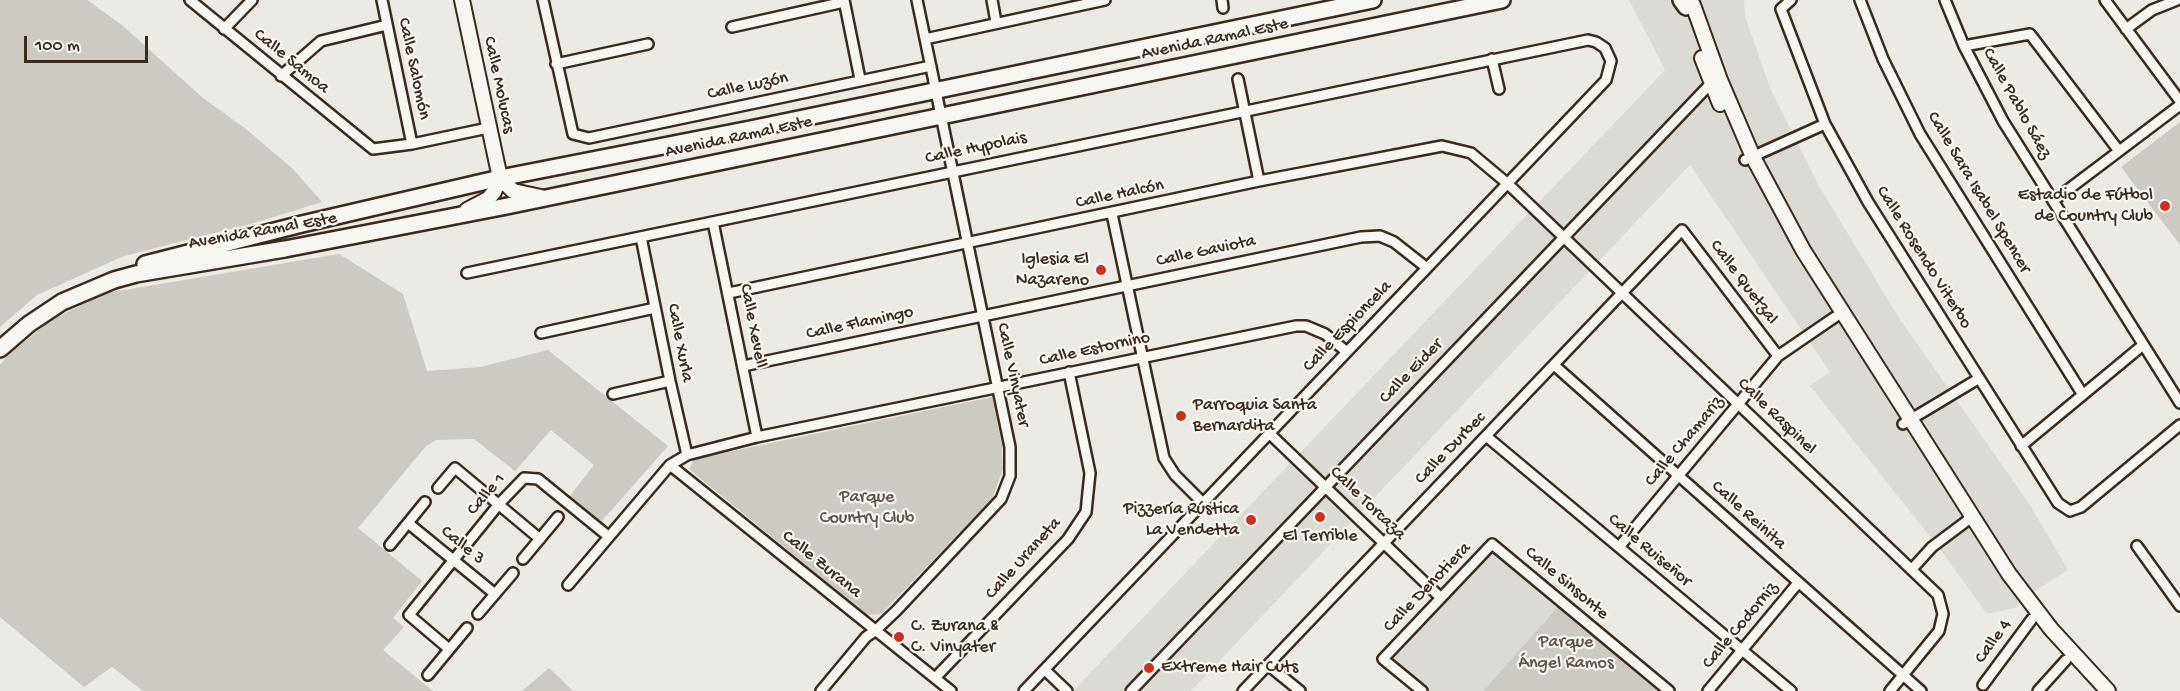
<!DOCTYPE html>
<html>
<head>
<meta charset="utf-8">
<style>
  body { margin:0 }
  #map { position:relative; width:2180px; height:691px; overflow:hidden; background:#ebeae5; font-family:"Gochi Hand",sans-serif }
  canvas { display:block }
  .scale { position:absolute; left:24px; top:36px; width:124px; height:27px; box-sizing:border-box; border:3px solid #3b2a1e; border-top:0; padding-left:8px; font-size:18px; line-height:21px; white-space:nowrap; color:#3b2a1e; -webkit-text-stroke:4px #f6f6f2; paint-order:stroke }
</style>
</head>
<body>
<div id="map">
<canvas width="2180" height="691"></canvas>
<div class="scale">100 m</div>
</div>
<script>
const ctx = document.querySelector('canvas').getContext('2d');
ctx.lineJoin = 'round';
function paint(path, color) { ctx.fillStyle = color; ctx.fill(path, 'evenodd'); }
const poly = rows => new Path2D(rows.map(r => 'M' + r).join(''));
function trace(path, color, width, dash) { ctx.strokeStyle = color; ctx.lineWidth = width; ctx.lineCap = dash ? 'butt' : 'round'; ctx.setLineDash(dash || []); ctx.stroke(path); }
function drawText(font, color, halo, rows, align = 'center') {
  ctx.font = font + ' "Gochi Hand",sans-serif'; ctx.lineWidth = 4.5; ctx.setLineDash([]); ctx.textBaseline = 'middle'; ctx.strokeStyle = halo; ctx.fillStyle = color; for (const [text, x, y, turn = 0] of rows) {
    ctx.save(); ctx.translate(x, y); ctx.rotate((+turn || 0) * Math.PI / 180); ctx.textAlign = isNaN(turn) ? turn : align; if (halo) ctx.strokeText(text, 0, 0); ctx.fillText(text, 0, 0); ctx.restore();
  }
}
const built = poly([
  [1629,0,1744,0,1745,17,1771,90,1819,186,1897,315,2030,505,2068,570,2033,592,2018,607,1987,614,1940,549,1810,386,1830,372,1690,165,1191,691,1073,691,1665,70],
  [1492,544,1562,602,1483,691,1422,691,1383,659]
]);
const green = poly([
  [0,0,87,0,122,25,203,98,246,129,293,169,322,202,254,223,124,256,37,295,0,327],
  [2180,122,2180,245,2121,167],
  [339,254,403,294,427,371,480,367,548,350,668,446,601,522,569,497,594,465,551,430,515,471,474,439,436,440,426,446,358,528,422,581,393,618,404,627,383,650,433,691,143,691,112,667,84,687,0,617,0,365,10,353,53,319,106,293],
  [992,397,1002,445,1003,469,992,499,881,614,867,615,689,469,694,459],
  [1562,602,1669,691,1483,691],
  [549,668,573,691,522,691]
]);
const street = poly([
  [190,0,373,149,412,144,488,128],
  [382,0,412,144],
  [543,0,573,134,589,138,931,66],
  [844,0,860,79],
  [992,0,996,22],
  [1222,0,1223,8],
  [1791,0,1781,9,1825,124,1868,202,2058,503,2070,511,2081,507,2180,425],
  [1860,0,1883,59,1920,134,2083,395],
  [1945,0,1964,46,2003,121,2180,403],
  [2105,0,2180,101],
  [732,27,844,2],
  [224,29,252,0],
  [2126,29,2152,10,2177,0],
  [925,39,1105,0],
  [1964,46,2030,34,2119,151],
  [1492,59,1499,89],
  [556,64,648,44],
  [281,76,321,41,387,25],
  [1238,79,1259,181],
  [1745,160,1825,124],
  [2053,201,2180,105],
  [1112,214,1164,458,1175,475,1203,503],
  [713,222,757,437],
  [641,237,670,381,687,455],
  [467,273,1588,40,1596,42,1605,48,1611,61,1606,80,1024,691],
  [729,293,1259,181,1442,146,1471,153,1508,184,1938,595,1943,614,1939,631,1890,691],
  [541,333,655,308],
  [1554,365,1921,691],
  [743,366,1361,237,1380,236,1394,242,1427,268],
  [613,394,670,381],
  [1903,424,1978,379],
  [1270,434,1441,598],
  [1486,436,1791,691],
  [2021,446,2143,345],
  [670,465,951,691],
  [438,488,455,468,540,539],
  [408,523,495,594],
  [390,545,425,502],
  [2137,546,2180,606],
  [1619,547,1778,356,1835,317],
  [523,559,558,517],
  [1912,569,1932,547,1972,517],
  [568,585,670,465,687,455,757,437,1296,326,1306,326,1325,334,1347,352],
  [478,614,513,573],
  [449,649,409,615,499,504,524,478,538,479,608,536],
  [1268,665,1300,691],
  [1045,670,1067,691],
  [428,675,467,628],
  [935,678,1068,539,1086,512,1090,473,1069,372],
  [1983,685,2032,619],
  [821,691,866,637,876,630,897,610,1001,499,1010,476,1010,447,917,0],
  [1131,691,1715,79],
  [1243,691,1682,230,1778,356],
  [1422,691,1383,659,1492,544,1669,691],
  [1708,691,1798,583],
  [2038,691,2066,660]
]);
const secondary = poly([
  [462,0,500,178,513,191,541,197],
  [1688,0,1693,5,1720,80,1753,157,1803,250,2009,574,2051,629,2108,691],
  [1702,58,1720,104],
  [467,210,488,199,494,192,500,178]
]);
const primary = poly([
  [1681,0,1686,7],
  [145,264,302,224,500,178,750,129,1373,0],
  [0,349,29,324,62,302,114,280,136,274,285,249,507,206,1502,0]
]);
const markers = [
  [2165,206,6,"#c8321e"],
  [1101,270,6,"#c8321e"],
  [1181,416,6,"#c8321e"],
  [1320,517,6,"#c8321e"],
  [1251,520,6,"#c8321e"],
  [899,637,6,"#c8321e"],
  [1149,668,6,"#c8321e"]
];
const streetNames = [
  ["Avenida Ramal Este",1215,40,-12],
  ["Calle Samoa",291,62,39],
  ["Calle Salomón",413,69,78],
  ["Calle Molucas",498,85,78],
  ["Calle Luzón",748,87,-12],
  ["Calle Pablo Sáez",2016,104,61],
  ["Avenida Ramal Este",739,138,-12],
  ["Calle Hypolais",976,149,-12],
  ["Calle Sara Isabel Spencer",1978,193,59],
  ["Calle Halcón",1120,195,-12],
  ["Avenida Ramal Este",263,232,-10],
  ["Calle Gaviota",1206,252,-12],
  ["Calle Rosendo Viterbo",1923,258,58],
  ["Calle Quetzal",1743,283,53],
  ["Calle Flamingo",860,324,-12],
  ["Calle Xevell",752,326,79],
  ["Calle Espioncela",1348,327,-46],
  ["Calle Xurla",679,343,79],
  ["Calle Estornino",1095,350,-12],
  ["Calle Eider",1412,372,-46],
  ["Calle Vinyater",1012,375,78],
  ["Calle Raspinel",1776,417,44],
  ["Calle Chamariz",1685,442,-50],
  ["Calle Durbec",1451,449,-46],
  ["Calle 1",487,495,-49],
  ["Calle Torcaza",1367,504,44],
  ["Calle Reinita",1748,516,42],
  ["Calle 3",462,546,39],
  ["Calle Ruiseñor",1649,551,40],
  ["Calle Uraneta",1024,559,-48],
  ["Calle Zurana",821,565,39],
  ["Calle Sinsonte",1566,584,40],
  ["Calle Denotiera",1428,588,-46],
  ["Calle Codorniz",1741,626,-50],
  ["Calle 4",1994,642,-54]
];
const poiNames = [
  ["Estadio de Fútbol",2153,196],
  ["de Country Club",2153,217],
  ["Iglesia El",1089,260],
  ["Nazareno",1089,281],
  ["Parroquia Santa",1193,406,"left"],
  ["Bernardita",1193,427,"left"],
  ["Pizzería Rústica",1239,510],
  ["La Vendetta",1239,531],
  ["El Terrible",1320,537,"center"],
  ["C. Zurana &",911,627,"left"],
  ["C. Vinyater",911,648,"left"],
  ["Extreme Hair Cuts",1161,668,"left"]
];
const parkNames = [
  ["Parque",867,498],
  ["Country Club",867,519],
  ["Parque",1566,643],
  ["Ángel Ramos",1566,664]
];
paint(built, '#dcdad4');
paint(green, '#cdcac4');
trace(street, '#3b2a1e', 14);
trace(secondary, '#3b2a1e', 18);
trace(primary, '#3b2a1e', 20);
trace(street, '#f6f6f2', 9);
trace(secondary, '#f6f6f2', 14);
trace(primary, '#f6f6f2', 15);
for (const [x, y, r, color] of markers) { const dot = new Path2D(); dot.arc(x, y, r, 0, 2 * Math.PI); ctx.fillStyle = color; ctx.fill(dot); trace(dot, '#f6f6f2', 2); }
drawText('18px', '#3b2a1e', '#f6f6f2', streetNames);
drawText('18px', '#3b2a1e', '#f6f6f2', poiNames, 'right');
drawText('18px', '#605248', '#f6f6f2', parkNames);
</script>
</body>
</html>
